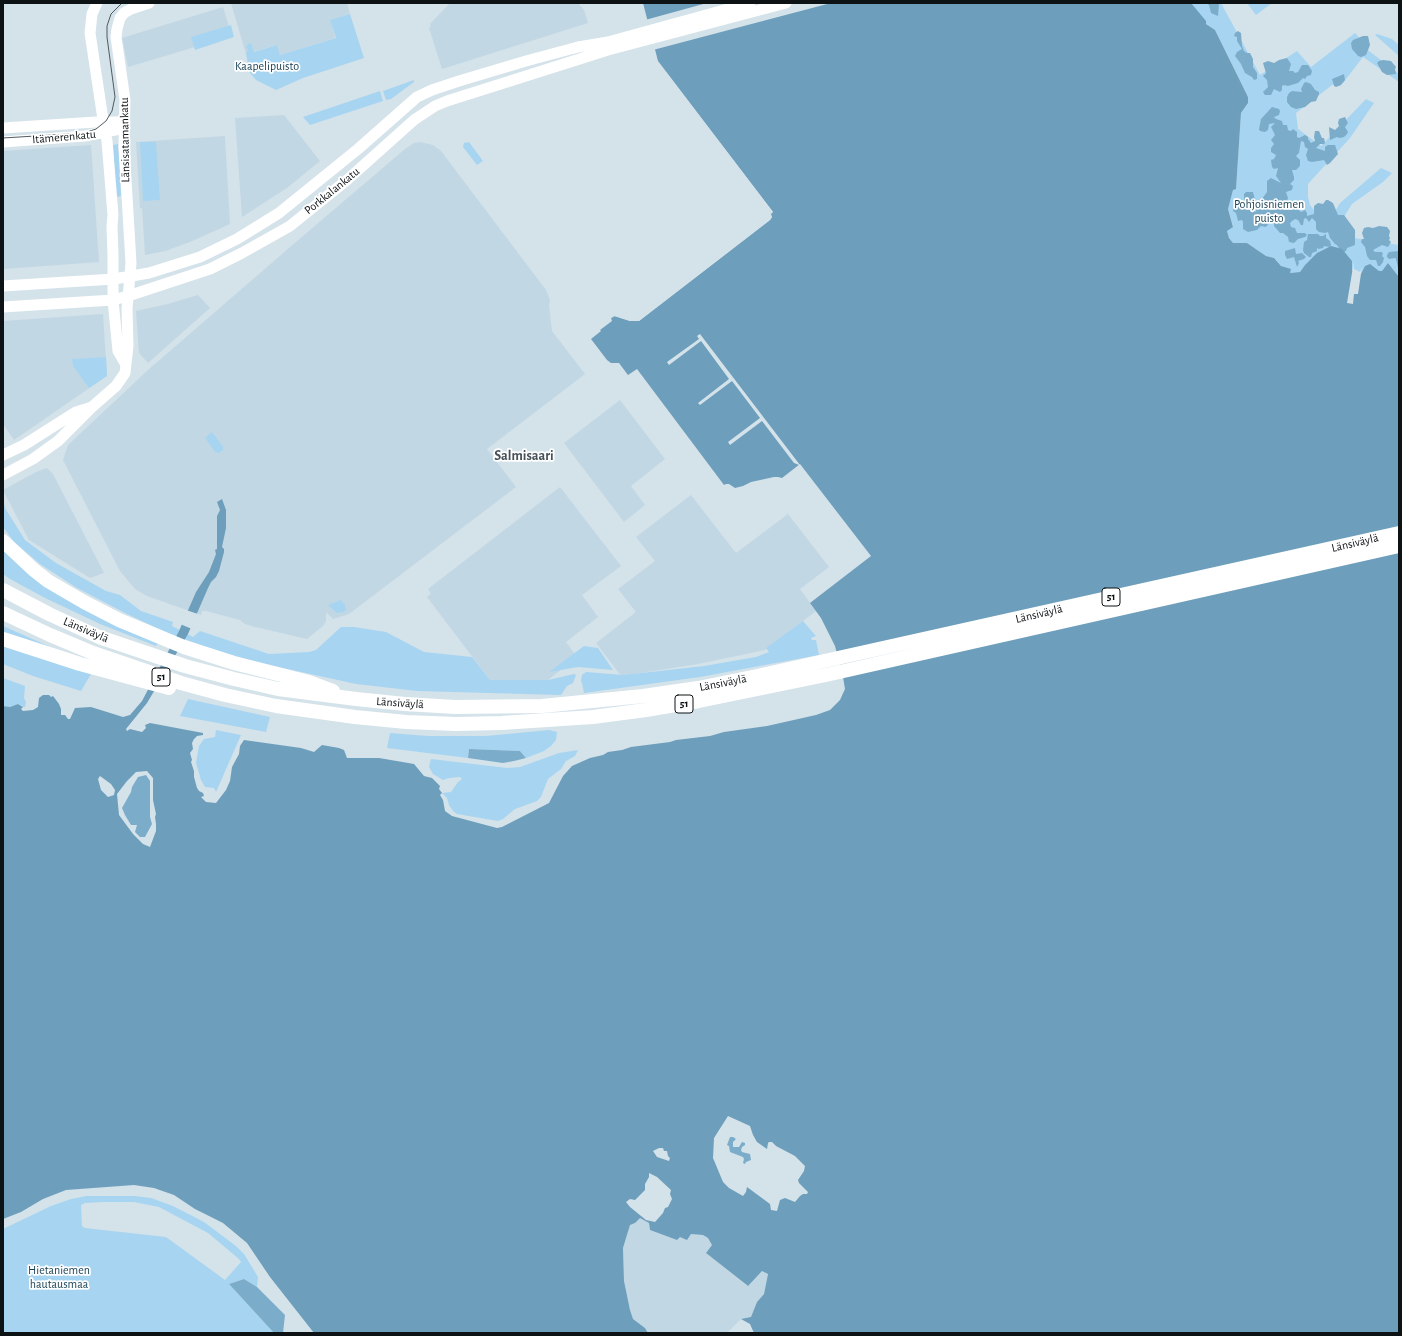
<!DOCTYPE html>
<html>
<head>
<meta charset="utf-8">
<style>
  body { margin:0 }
  #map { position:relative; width:1402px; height:1336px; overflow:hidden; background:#d4e2ea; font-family:"Alegreya Sans",sans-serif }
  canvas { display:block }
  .frame { position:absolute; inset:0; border:4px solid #0d1214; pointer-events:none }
</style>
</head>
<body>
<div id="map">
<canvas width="1402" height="1336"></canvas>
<div class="frame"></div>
</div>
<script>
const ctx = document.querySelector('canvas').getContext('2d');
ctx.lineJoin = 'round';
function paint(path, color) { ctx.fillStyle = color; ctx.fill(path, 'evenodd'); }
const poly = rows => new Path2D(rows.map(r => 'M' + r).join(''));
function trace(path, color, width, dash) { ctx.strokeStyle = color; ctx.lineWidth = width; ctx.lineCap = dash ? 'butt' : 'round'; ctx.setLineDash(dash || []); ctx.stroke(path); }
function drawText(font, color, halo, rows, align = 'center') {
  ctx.font = font + ' "Alegreya Sans",sans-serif'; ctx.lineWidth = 3.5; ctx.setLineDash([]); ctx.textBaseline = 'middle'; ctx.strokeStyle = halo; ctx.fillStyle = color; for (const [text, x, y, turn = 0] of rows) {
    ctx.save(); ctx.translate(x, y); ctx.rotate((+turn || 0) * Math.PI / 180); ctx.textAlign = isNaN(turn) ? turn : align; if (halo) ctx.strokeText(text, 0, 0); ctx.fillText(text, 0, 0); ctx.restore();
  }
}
const built = poly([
  [231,3,347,3,350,14,331,20,335,38,280,55,277,45,246,54],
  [450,3,578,3,584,10,588,23,442,69,429,28,431,27,430,24],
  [223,7,232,36,128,67,122,38],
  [284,115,320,161,287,188,242,217,235,118],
  [225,136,230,224,190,242,165,251,145,255,142,208,140,208,136,142],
  [420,142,433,145,441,151,546,290,550,300,549,305,552,331,585,374,487,449,516,487,349,614,333,619,326,612,326,621,323,626,307,639,251,626,245,624,240,620,206,611,202,611,201,615,147,596,135,589,120,571,63,460,68,445,148,370,289,248,405,149,414,143],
  [91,145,99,262,3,269,3,151],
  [198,295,210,308,148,363,139,353,136,311,168,304],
  [103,314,107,376,14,440,3,424,3,321],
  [620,400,665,459,631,486,645,505,624,522,564,443],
  [47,468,53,474,104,573,90,578,29,540,3,490,36,472],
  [560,487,621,566,582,595,598,617,566,642,577,657,548,680,490,680,427,597,431,594,428,589],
  [691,495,736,553,788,514,829,567,800,589,816,611,765,650,698,664,621,676,596,643,636,612,618,589,655,561,636,537],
  [640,1217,649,1223,650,1230,677,1240,680,1237,691,1234,703,1235,708,1238,712,1245,706,1253,747,1286,762,1271,768,1274,764,1294,757,1302,751,1318,741,1319,727,1333,648,1333,645,1328,633,1319,630,1310,624,1281,623,1248,630,1225,635,1223]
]);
const green = poly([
  [1191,3,1221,3,1260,75,1297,51,1311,67,1355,33,1366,45,1364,47,1399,74,1399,82,1363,57,1343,83,1336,82,1296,113,1298,129,1321,146,1366,99,1374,103,1350,138,1308,184,1308,197,1310,205,1323,222,1354,238,1399,245,1399,277,1388,263,1382,271,1361,274,1352,271,1305,265,1300,272,1290,273,1281,266,1274,258,1266,256,1247,243,1233,243,1229,238,1227,231,1233,226,1228,209,1233,190,1236,188,1241,113,1248,103,1248,97,1215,30,1206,24],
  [1247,3,1272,3,1256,15],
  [350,14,364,58,303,78,276,90,256,80,250,73,246,54,248,49,246,48,248,44,251,43,254,52,277,45,280,55,293,51,336,38,330,20],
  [231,25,234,37,195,50,191,37],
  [1377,34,1392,39,1399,45,1399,56,1375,35],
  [414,80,414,82,391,99,386,100,383,91],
  [380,91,383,101,310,125,303,117],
  [140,142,156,142,160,200,143,201],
  [469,142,483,161,477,165,463,147,464,143],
  [118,144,121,196,116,197,113,145],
  [1381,168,1392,173,1383,182,1352,204,1342,220,1356,233,1341,228,1329,222,1340,203],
  [106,357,107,376,89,388,73,366,72,359],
  [212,432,223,447,223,450,219,453,215,452,205,438],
  [3,497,5,508,25,540,56,563,106,591,120,595,141,611,173,622,172,626,193,637,200,631,269,654,309,652,316,650,341,627,354,627,386,632,424,652,472,657,490,680,548,680,574,674,576,675,573,683,567,686,561,695,417,691,356,684,260,663,219,652,165,632,127,614,77,588,40,564,14,542,3,527],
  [3,550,28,574,158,643,156,646,100,624,45,598,10,579,3,574],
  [341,600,343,603,345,604,346,610,343,612,337,613,328,605],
  [803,621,816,636,811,638,812,640,816,640,819,655,700,677,584,693,582,683,581,681,582,675,586,672,623,675,704,666,756,657,769,652,766,648],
  [3,626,57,650,3,635],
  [3,645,91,674,81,691,33,676,3,664],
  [584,646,598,648,613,670,578,667,549,672],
  [3,678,25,686,24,698,26,702,25,707,22,707,23,706,18,704,11,707,3,706],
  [188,699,270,717,266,732,180,716],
  [216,730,241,735,216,792,214,788,205,787,201,780,196,763,199,746,204,739,215,737],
  [549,730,557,732,556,740,551,746,544,751,526,758,520,751,469,749,468,758,387,748,390,733,428,736,486,736],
  [578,750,575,756,566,761,561,769,548,779,541,797,537,801,515,809,503,819,498,821,457,814,453,811,449,805,447,798,442,793,451,792,458,782,462,779,460,777,449,778,443,780,433,774,429,767,431,759,507,768,520,767,559,753],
  [86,1196,135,1196,151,1198,173,1206,204,1222,236,1246,244,1254,258,1277,257,1287,244,1279,229,1284,274,1333,3,1333,3,1229,51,1206,71,1199],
  [103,1202,134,1202,159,1207,208,1233,239,1259,241,1262,225,1280,166,1237,85,1228,82,1226,81,1205,85,1203]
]);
const forest = poly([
  [1206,3,1219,3,1218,16,1211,13,1209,5],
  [1238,31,1241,33,1242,46,1244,51,1247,53,1250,53,1253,59,1253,67,1257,73,1257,79,1254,80,1252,77,1245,73,1241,64,1235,56,1237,52,1242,49,1237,41,1237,37,1234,36,1235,33],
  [1363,36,1368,36,1370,45,1366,55,1361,57,1358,56,1352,49,1351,43,1353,40],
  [1287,58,1291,64,1289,71,1293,71,1295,73,1298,72,1302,65,1308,65,1312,71,1311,75,1307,76,1305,79,1303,78,1298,83,1288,86,1284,85,1282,86,1282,90,1280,92,1274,89,1271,95,1265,95,1263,92,1268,87,1267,80,1263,76,1266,73,1263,63,1268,61,1274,63,1279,60],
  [1383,60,1391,61,1396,67,1395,69,1396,74,1387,75,1382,72,1377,63,1379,61],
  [1344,74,1345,80,1341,85,1336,87,1334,86,1332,79],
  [1306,82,1311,84,1315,90,1319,92,1319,94,1316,101,1311,102,1305,107,1296,109,1291,107,1287,102,1287,97,1289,93,1292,91,1302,92,1301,89,1304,83],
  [1272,107,1279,109,1280,111,1279,115,1274,117,1276,119,1282,121,1283,125,1287,125,1288,130,1291,131,1293,129,1297,132,1297,137,1299,138,1305,135,1308,137,1308,139,1311,143,1315,141,1314,137,1315,131,1319,131,1322,138,1324,138,1325,143,1324,144,1320,144,1316,148,1325,151,1325,147,1328,145,1335,145,1338,154,1330,163,1327,165,1324,160,1312,162,1308,161,1306,155,1308,149,1305,147,1304,142,1301,141,1299,153,1296,156,1300,160,1300,166,1296,170,1292,170,1294,177,1294,180,1290,184,1293,186,1292,190,1286,192,1288,198,1287,201,1289,203,1291,203,1289,208,1292,210,1295,209,1299,210,1301,212,1305,210,1307,213,1307,216,1314,214,1314,206,1318,203,1323,204,1326,200,1328,200,1333,203,1338,215,1344,215,1355,230,1355,245,1347,248,1346,251,1344,252,1340,250,1337,245,1335,244,1330,238,1328,232,1325,233,1319,232,1316,229,1316,222,1312,218,1309,222,1306,218,1304,219,1303,225,1301,225,1298,220,1295,219,1292,221,1290,223,1291,227,1295,228,1297,233,1305,233,1307,235,1305,237,1298,239,1294,243,1289,242,1288,237,1283,233,1280,233,1274,226,1274,220,1270,222,1266,227,1261,226,1257,230,1248,232,1243,229,1243,222,1242,220,1238,221,1236,213,1233,211,1234,206,1237,203,1240,202,1246,209,1252,209,1256,212,1257,205,1249,206,1244,200,1244,194,1246,192,1253,192,1255,200,1259,203,1267,192,1267,181,1271,178,1281,183,1276,176,1278,168,1274,169,1272,167,1271,160,1274,159,1276,155,1271,152,1271,148,1274,144,1271,140,1275,135,1271,127,1275,123,1269,124,1268,130,1265,132,1260,131,1259,129,1261,119],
  [1345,117,1348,123,1345,127,1348,132,1347,134,1344,137,1340,138,1337,137,1330,140,1329,127,1335,130,1339,126,1338,123,1339,119],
  [1379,226,1387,227,1390,231,1389,236,1390,238,1389,240,1391,242,1388,247,1382,245,1373,250,1375,252,1381,252,1383,253,1382,256,1384,258,1383,262,1380,266,1378,266,1376,260,1370,260,1367,256,1365,247,1361,242,1362,239,1364,239,1362,233,1364,228,1368,227,1373,228],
  [1308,234,1318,234,1320,236,1323,236,1326,234,1326,238,1330,241,1331,245,1330,247,1324,246,1323,248,1319,249,1317,248,1317,251,1312,253,1311,257,1309,257,1304,253,1303,250,1304,242,1307,240],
  [1295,248,1296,254,1302,253,1306,257,1304,259,1298,261,1299,263,1297,267,1294,257,1287,259,1285,255,1285,251],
  [1399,251,1399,268,1398,268,1396,259,1395,258,1389,259,1387,257,1387,255,1389,252],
  [469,749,520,751,526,758,514,761,503,763,468,758],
  [146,775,150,781,150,817,152,824,145,837,140,837,135,832,137,825,131,825,125,815,122,808,131,792,132,787,138,777],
  [730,1137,733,1137,736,1139,733,1142,733,1147,739,1147,742,1142,745,1143,745,1145,742,1147,741,1150,742,1152,750,1154,751,1160,746,1162,745,1164,743,1163,744,1159,743,1157,730,1152,729,1146,727,1145],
  [244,1279,257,1287,285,1315,283,1333,274,1333,229,1284]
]);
const water = poly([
  [643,3,1191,3,1206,21,1206,24,1215,30,1248,97,1248,103,1241,113,1236,189,1233,190,1228,209,1233,227,1227,231,1229,238,1233,243,1247,243,1266,256,1274,258,1281,266,1291,269,1290,273,1300,272,1305,265,1317,253,1331,246,1342,249,1352,261,1352,271,1361,274,1365,266,1370,264,1379,271,1382,271,1388,263,1399,277,1399,1333,754,1333,750,1324,741,1319,751,1317,757,1302,764,1294,768,1274,762,1271,748,1286,706,1253,712,1245,708,1238,703,1235,691,1234,687,1240,680,1237,677,1240,650,1230,649,1223,640,1218,635,1223,630,1225,623,1248,624,1281,630,1310,633,1319,645,1328,648,1333,314,1333,270,1277,247,1243,223,1223,195,1209,174,1195,154,1188,134,1185,66,1190,43,1199,21,1212,3,1219,3,706,10,707,18,704,23,707,21,709,23,711,33,710,38,707,39,698,43,695,49,695,51,697,53,696,59,704,61,709,61,715,65,715,68,719,70,719,75,708,91,707,123,717,130,715,142,701,179,631,196,592,209,572,216,554,215,550,217,549,217,516,220,510,217,502,222,499,226,510,226,528,222,547,224,549,224,552,219,571,216,577,211,582,208,588,188,634,147,703,126,729,127,731,130,729,142,732,146,728,145,725,150,723,203,733,203,735,197,736,194,739,192,743,193,749,190,753,192,760,191,762,194,771,194,777,197,788,199,791,203,793,204,796,201,797,206,802,216,803,226,790,230,781,232,767,239,754,240,746,244,740,301,748,314,752,322,745,339,748,344,750,347,758,379,758,414,764,424,776,432,778,440,786,439,789,442,793,440,795,443,800,445,811,452,816,497,828,502,827,549,803,563,776,572,766,590,758,603,755,608,752,622,750,631,747,670,742,676,740,710,736,724,732,767,726,816,715,830,710,840,700,845,689,843,677,835,646,821,618,810,603,871,556,800,464,782,478,778,477,774,477,751,482,743,486,735,488,729,484,726,484,724,485,637,369,628,375,619,363,611,363,607,360,591,339,601,331,600,330,612,321,611,318,614,316,630,321,639,321,770,220,772,217,770,214,773,212,658,61],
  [147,771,153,778,153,800,156,814,155,817,156,824,156,831,150,847,143,844,133,834,119,815,117,794,127,781,136,772],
  [100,776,111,784,115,790,114,795,108,797,101,790,98,779],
  [728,1116,750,1126,753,1135,757,1142,767,1149,768,1143,769,1142,772,1142,776,1146,795,1156,805,1166,804,1171,798,1180,799,1183,808,1192,807,1194,803,1194,800,1196,795,1202,785,1198,780,1200,777,1211,771,1210,770,1204,747,1187,746,1192,743,1196,729,1188,723,1182,713,1158,714,1138],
  [659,1148,663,1148,664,1151,667,1151,668,1156,670,1158,669,1161,657,1157,653,1151],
  [649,1173,657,1177,671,1190,670,1194,672,1199,668,1207,665,1208,663,1213,655,1222,646,1220,630,1207,626,1202,630,1199,635,1200,645,1190,645,1184,649,1177]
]);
const pier = poly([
  [707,3,831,3,653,50,645,20],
  [666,72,773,212,771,214,772,217,770,220,639,321,630,321,615,316,611,318,610,317,615,314,630,319,638,319,770,217,769,214,770,212,664,73],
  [1354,261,1354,269,1360,272,1362,267,1358,294,1354,294,1353,304,1347,303],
  [700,334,800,465,799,465,794,463,762,421,730,445,728,442,760,418,732,381,700,405,698,403,729,379,701,341,669,365,667,362,699,339,697,336],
  [186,610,198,614,192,629,180,624]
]);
const secondary = poly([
  [97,3,92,14,90,33,104,126,107,141,113,215,112,226,113,255,113,300,118,351,125,363],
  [3,128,96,122,125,122],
  [3,142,85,136,125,128],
  [3,286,114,279,149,273,200,257,237,239,279,213,358,149,417,97,432,90,459,81,526,61,578,47,608,42,750,3],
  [3,307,113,300,128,296,210,269,242,253,290,226,347,180,414,120,435,106,447,101,608,50,786,3],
  [3,455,24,445,76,412,92,407],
  [3,475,33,459,58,441,92,407,116,386,125,373,128,346,127,309,131,263,124,146,125,100,116,37,117,29,120,18,124,13,131,9,149,3]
]);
const highway = poly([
  [3,541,34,570,48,581,84,602,119,620,184,647,234,663,309,682,333,691],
  [3,590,49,614,99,637,185,666,234,679,278,689,356,699,405,704,455,707,542,706,643,696,698,688,757,676,1399,533],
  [3,613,50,635,93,653,181,683,225,695,276,706,355,717,406,722,456,724,501,723,593,717,646,710,699,701,826,675,1399,546],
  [3,639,80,664,169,688]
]);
const tram = poly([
  [3,138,84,133,96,129,106,121,112,111,115,97,107,37,107,26,111,14,122,3]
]);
const shields = [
  [1111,597,18],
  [161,677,18],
  [684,704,18]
];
const shieldNames = [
  ["51",1111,597],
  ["51",161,677],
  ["51",684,704]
];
const parkNames = [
  ["Kaapelipuisto",267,66],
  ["Pohjoisniemen",1269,204],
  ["puisto",1269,218],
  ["Hietaniemen",59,1270],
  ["hautausmaa",59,1284]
];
const streetNames = [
  ["Itämerenkatu",64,137,-5],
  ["Länsisatamankatu",125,140,-91],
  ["Porkkalankatu",332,191,-39],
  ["Länsiväylä",1355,543,-13],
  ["Länsiväylä",1039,614,-13],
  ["Länsiväylä",86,630,23],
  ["Länsiväylä",723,683,-11],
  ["Länsiväylä",400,703,4]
];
const quarterNames = [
  ["Salmisaari",524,456]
];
paint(built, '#c2d7e4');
paint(green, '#a7d5f1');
paint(forest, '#7bacca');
paint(water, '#6d9ebb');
paint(pier, '#d4e2ea');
trace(secondary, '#fff', 11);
trace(highway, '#fff', 14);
trace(tram, '#525a5e', 1);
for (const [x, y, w] of shields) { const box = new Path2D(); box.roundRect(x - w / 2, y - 9, w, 18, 3); ctx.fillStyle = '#fff'; ctx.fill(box); trace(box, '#0d1214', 1); }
drawText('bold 11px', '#0d1214', null, shieldNames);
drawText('12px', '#143d52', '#fff', parkNames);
drawText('12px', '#0d1214', '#fff', streetNames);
drawText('bold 14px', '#455057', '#fff', quarterNames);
</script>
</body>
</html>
